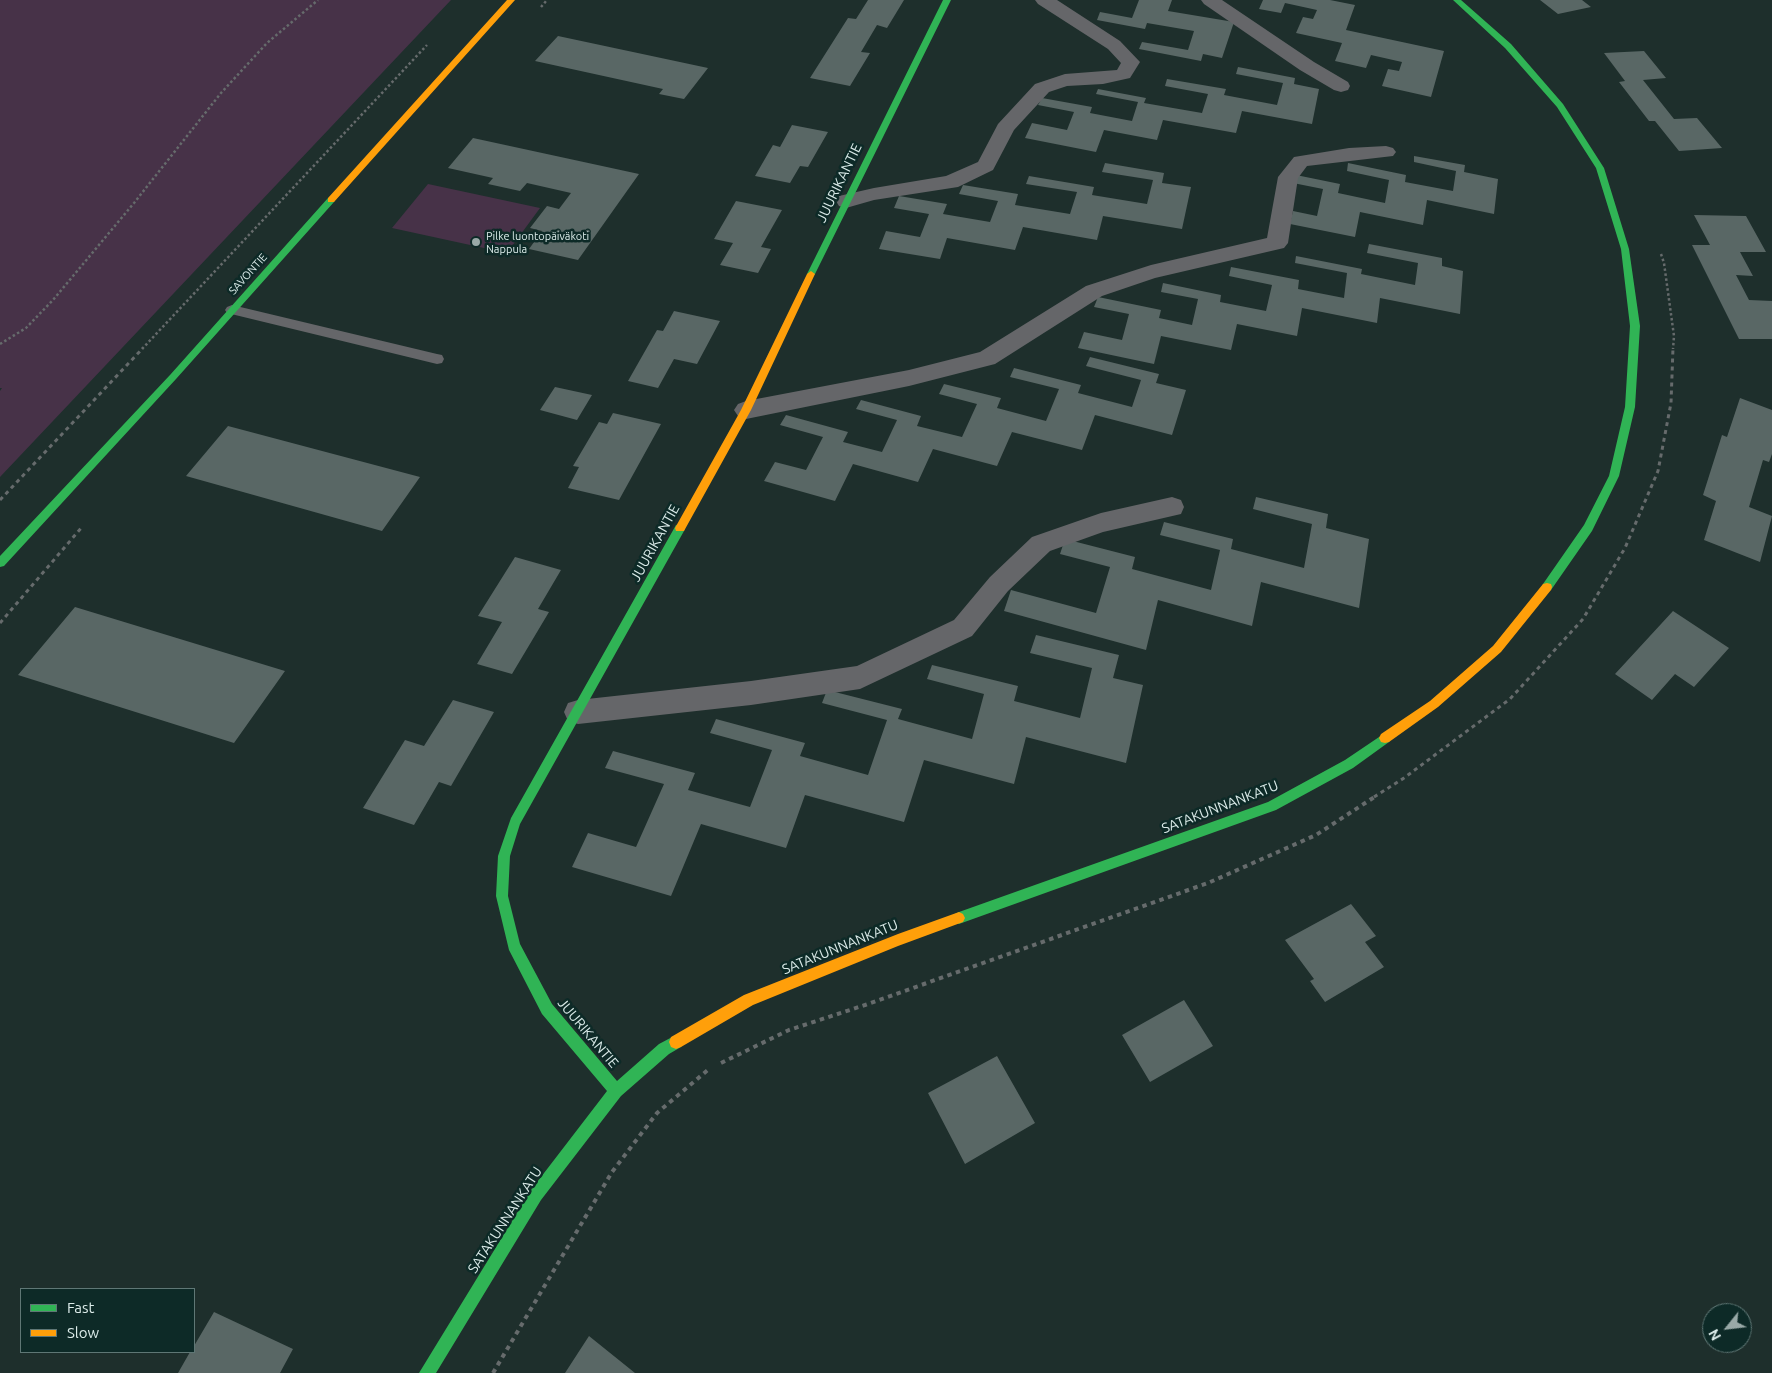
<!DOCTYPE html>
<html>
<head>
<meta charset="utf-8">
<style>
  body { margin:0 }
  #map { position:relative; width:1772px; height:1373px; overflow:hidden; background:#1e2f2c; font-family:Ubuntu,sans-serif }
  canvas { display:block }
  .legend { position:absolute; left:20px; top:1288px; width:175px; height:65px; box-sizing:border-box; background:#0d2a27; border:1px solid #5f7775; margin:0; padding:6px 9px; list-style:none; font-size:15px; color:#dbebe9 }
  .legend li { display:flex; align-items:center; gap:10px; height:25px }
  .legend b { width:25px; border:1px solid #5f7775 }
  .north { position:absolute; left:1702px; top:1303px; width:50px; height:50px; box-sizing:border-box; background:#0d2a27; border:1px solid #5f7775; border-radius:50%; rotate:241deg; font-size:14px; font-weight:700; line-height:20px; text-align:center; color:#dbebe9 }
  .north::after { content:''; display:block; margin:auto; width:18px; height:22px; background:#99a9a7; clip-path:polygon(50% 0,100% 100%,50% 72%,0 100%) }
</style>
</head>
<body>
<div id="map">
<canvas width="1772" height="1373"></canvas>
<ul class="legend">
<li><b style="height:6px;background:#30b455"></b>Fast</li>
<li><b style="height:6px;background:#ff9f0a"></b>Slow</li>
</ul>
<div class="north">N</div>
</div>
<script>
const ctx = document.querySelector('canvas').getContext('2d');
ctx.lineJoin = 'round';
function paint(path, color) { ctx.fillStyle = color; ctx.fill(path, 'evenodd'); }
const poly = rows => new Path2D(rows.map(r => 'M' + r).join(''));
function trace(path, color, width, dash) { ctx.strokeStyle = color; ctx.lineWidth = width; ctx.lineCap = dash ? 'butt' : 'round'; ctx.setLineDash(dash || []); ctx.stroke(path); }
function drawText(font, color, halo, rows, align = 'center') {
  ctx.font = font + ' Ubuntu,sans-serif'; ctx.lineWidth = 5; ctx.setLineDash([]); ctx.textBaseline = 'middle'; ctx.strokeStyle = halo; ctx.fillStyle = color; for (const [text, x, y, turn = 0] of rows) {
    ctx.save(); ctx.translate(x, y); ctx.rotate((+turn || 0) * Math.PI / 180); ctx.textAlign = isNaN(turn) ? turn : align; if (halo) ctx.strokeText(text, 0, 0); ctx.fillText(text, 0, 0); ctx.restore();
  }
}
const green = poly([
  [0,0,451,0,0,477,0,391,2,388,0,388],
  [428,184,540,208,507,253,392,228]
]);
const building = poly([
  [868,0,904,0,887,28,877,25,861,52,870,53,850,86,810,78,848,18,856,19],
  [1139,0,1172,0,1168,11,1234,22,1222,58,1203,54,1201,61,1139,49,1142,42,1188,50,1194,31,1147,23,1145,29,1097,20,1100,12,1132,18],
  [1263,0,1330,0,1355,5,1346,30,1444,51,1431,97,1382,86,1388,69,1399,71,1402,62,1371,55,1366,68,1335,61,1342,43,1296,33,1303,17,1313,19,1317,10,1285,3,1281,13,1259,9],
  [1540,0,1582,0,1591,7,1558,14],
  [558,36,708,68,684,99,659,94,663,89,535,61],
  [1644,51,1666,78,1643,80,1674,119,1697,118,1722,148,1679,151,1655,121,1649,121,1619,82,1625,81,1604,53],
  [1238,67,1295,78,1294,84,1319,89,1312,124,1242,111,1236,133,1163,120,1157,140,1104,130,1096,152,1025,138,1032,123,1067,130,1074,112,1038,105,1042,98,1092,107,1090,113,1132,121,1138,102,1096,94,1098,89,1146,98,1144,103,1202,113,1208,94,1165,86,1167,79,1226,89,1224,95,1277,105,1283,83,1236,74],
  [792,125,828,132,808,167,800,166,790,183,755,176,773,145,780,147],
  [473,138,639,174,578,260,529,249,542,231,530,228,547,206,559,209,571,193,527,183,520,191,488,184,493,178,448,168],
  [1414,156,1465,165,1464,172,1498,179,1494,214,1427,200,1423,225,1360,212,1355,237,1290,224,1293,211,1317,216,1323,189,1293,183,1296,175,1340,184,1338,193,1385,203,1389,180,1347,171,1348,163,1406,175,1405,182,1453,191,1456,171,1414,162],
  [1105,163,1164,173,1162,183,1191,187,1182,229,1103,216,1097,240,1023,227,1015,250,947,238,940,259,879,249,886,231,920,237,929,214,894,208,899,196,947,204,943,214,990,222,998,201,959,194,963,185,1018,194,1015,205,1070,214,1077,192,1026,184,1029,176,1094,187,1092,195,1147,204,1153,180,1102,172],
  [736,201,782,210,761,247,771,249,758,273,720,265,733,243,714,239],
  [1694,215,1746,216,1766,252,1740,252,1753,276,1736,275,1749,300,1772,301,1772,339,1739,339,1692,245,1710,245],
  [1369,244,1442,258,1442,266,1463,271,1460,314,1380,298,1377,323,1302,308,1297,336,1237,324,1231,350,1161,336,1154,364,1078,348,1084,332,1122,340,1129,314,1094,307,1098,297,1161,310,1159,318,1192,325,1198,299,1161,292,1163,283,1221,295,1220,302,1266,311,1272,285,1229,276,1231,267,1299,280,1298,289,1344,298,1347,273,1295,263,1296,256,1362,269,1361,274,1415,285,1418,263,1367,253],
  [674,311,720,321,697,364,674,359,658,388,628,381,657,330,663,331],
  [1090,357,1159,374,1156,383,1186,390,1172,435,1095,415,1082,450,1012,432,997,466,933,449,918,482,853,464,835,501,764,481,775,462,806,470,823,437,780,425,786,415,848,432,843,442,882,452,897,420,856,409,861,400,921,416,917,426,962,437,977,404,939,394,944,384,1001,398,997,408,1046,421,1059,389,1010,377,1014,368,1081,385,1078,393,1132,407,1141,380,1086,366],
  [555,387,592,395,577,420,540,410],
  [1740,398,1772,410,1772,454,1769,462,1763,460,1749,507,1772,516,1760,562,1704,540,1716,501,1703,495,1722,435,1727,437],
  [613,413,661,424,619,500,568,488,579,467,573,466,599,422,607,424],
  [228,426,420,477,382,531,186,476],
  [1256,497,1328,514,1326,528,1369,539,1359,608,1261,582,1252,626,1158,600,1146,650,1004,611,1011,590,1096,613,1110,567,1060,554,1065,539,1135,557,1132,569,1211,590,1220,550,1160,535,1164,522,1233,539,1231,549,1304,568,1312,524,1253,509],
  [515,557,561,570,538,609,549,612,512,674,477,664,502,622,478,616],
  [75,607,285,671,234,743,18,675],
  [1673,611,1729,648,1694,687,1675,674,1652,700,1615,674],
  [1036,635,1119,655,1113,678,1143,685,1126,763,1026,737,1014,784,924,760,904,822,805,795,786,848,701,824,671,896,572,867,588,833,636,847,664,784,605,768,613,751,695,773,688,790,750,807,772,750,710,733,716,719,805,743,800,756,868,775,887,720,822,703,827,690,902,709,898,719,972,739,984,694,927,679,932,665,1018,686,1014,701,1080,718,1092,668,1030,653],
  [453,700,494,712,451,786,439,782,414,825,363,808,405,740,424,746],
  [1351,904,1376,936,1365,942,1384,967,1325,1002,1310,981,1314,979,1285,940],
  [1184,1000,1213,1046,1150,1082,1122,1035],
  [997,1056,1035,1123,965,1164,928,1093],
  [214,1312,293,1349,280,1373,178,1373,190,1352,194,1352,194,1346],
  [589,1336,635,1373,565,1373]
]);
const pathFar2 = poly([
  [541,7,547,0],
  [1661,254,1664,263,1674,336,1673,349],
  [0,344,26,328,53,300,134,203,221,93,267,43,318,0],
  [142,349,427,45]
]);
const pathFar1 = poly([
  [0,500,143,348],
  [0,623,82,527],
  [1374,797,1404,778,1510,699,1583,619,1625,548,1658,471,1671,403,1673,348]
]);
const path = poly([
  [721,1063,789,1030,865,1005,1208,883,1316,835,1376,796],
  [493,1373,612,1172,657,1113,709,1069]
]);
const lane = poly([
  [232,305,437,354,442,355,444,359,442,363,437,364,227,313,225,310,227,307,232,305]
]);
const street = poly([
  [1035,0,1057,0,1120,41,1140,62,1130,78,1103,84,1067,86,1049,92,1014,130,993,170,958,187,874,200,846,208,839,206,836,201,839,196,874,188,946,176,978,162,998,124,1035,84,1065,74,1117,70,1121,63,1108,49,1038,4,1035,0],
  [1201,0,1222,0,1314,62,1348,82,1350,86,1348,90,1341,92,1334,90,1300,70,1204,4,1201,0],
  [1386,146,1393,148,1396,152,1393,156,1307,166,1298,178,1288,243,1284,248,1155,278,1102,296,995,364,909,386,746,419,738,416,734,410,738,404,746,401,909,370,980,352,1086,286,1151,265,1267,238,1278,177,1294,157,1349,148,1386,146],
  [1172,497,1181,500,1184,507,1181,514,1103,532,1050,551,1008,591,972,636,860,689,751,705,578,724,568,721,564,712,568,703,578,700,751,681,857,666,954,620,990,577,1032,537,1101,513,1172,497]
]);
const fast = poly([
  [943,0,951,0,815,274,811,277,808,276,807,274,943,0],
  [1453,0,1461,0,1511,44,1563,104,1604,168,1629,249,1640,326,1635,407,1619,476,1592,531,1551,590,1547,591,1543,590,1542,587,1543,584,1584,525,1609,476,1625,407,1630,326,1621,249,1596,168,1557,107,1505,48,1453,0],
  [331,197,335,200,334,202,176,379,4,566,0,567,0,556,170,375,328,198,331,197],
  [680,524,685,528,684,531,520,824,510,856,508,896,520,944,552,1004,617,1081,659,1044,676,1035,681,1037,683,1042,681,1047,669,1054,621,1096,541,1200,436,1373,419,1373,531,1190,607,1091,542,1014,509,950,496,896,498,856,511,818,676,525,680,524],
  [1385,733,1389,734,1391,738,1389,742,1353,768,1276,810,959,924,955,922,953,918,955,914,959,912,1268,802,1345,760,1385,733]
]);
const slow = poly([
  [507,0,515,0,334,202,328,202,328,198,507,0],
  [811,271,815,274,751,410,684,531,676,531,675,528,741,410,807,274,811,271],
  [1547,583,1551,584,1552,587,1551,590,1501,652,1438,707,1389,742,1385,743,1381,742,1379,738,1381,734,1430,701,1493,646,1543,584,1547,583],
  [959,912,963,914,965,918,963,922,898,946,753,1005,681,1047,676,1049,671,1047,669,1042,671,1037,744,995,898,934,959,912]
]);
const markers = [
  [476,242,5,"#99a9a7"]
];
const farPoinames = [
  ["Pilke luontopäiväkoti",486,236],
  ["Nappula",486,249]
];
const farStreetnames = [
  ["SAVONTIE",248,274,-48]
];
const streetNames = [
  ["JUURIKANTIE",839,183,-64],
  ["JUURIKANTIE",655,543,-61],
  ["SATAKUNNANKATU",1220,807,-21],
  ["SATAKUNNANKATU",840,947,-22],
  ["JUURIKANTIE",588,1033,50],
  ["SATAKUNNANKATU",505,1220,-57]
];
paint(green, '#473248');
paint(building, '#596765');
trace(pathFar2, '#666b6c', 2.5, [2.5, 2.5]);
trace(pathFar1, '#666b6c', 3, [4, 4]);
trace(path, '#666b6c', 4, [4.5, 4.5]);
paint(lane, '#656669');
paint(street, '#656669');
paint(fast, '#30b455');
paint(slow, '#ff9f0a');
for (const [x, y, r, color] of markers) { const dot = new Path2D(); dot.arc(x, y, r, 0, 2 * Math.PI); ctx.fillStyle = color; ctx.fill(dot); trace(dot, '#0d2a27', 2); }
drawText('11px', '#dbebe9', '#0d2a27', farPoinames, 'left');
drawText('11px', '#dbebe9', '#0d2a27', farStreetnames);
drawText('14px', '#dbebe9', '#0d2a27', streetNames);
</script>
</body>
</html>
